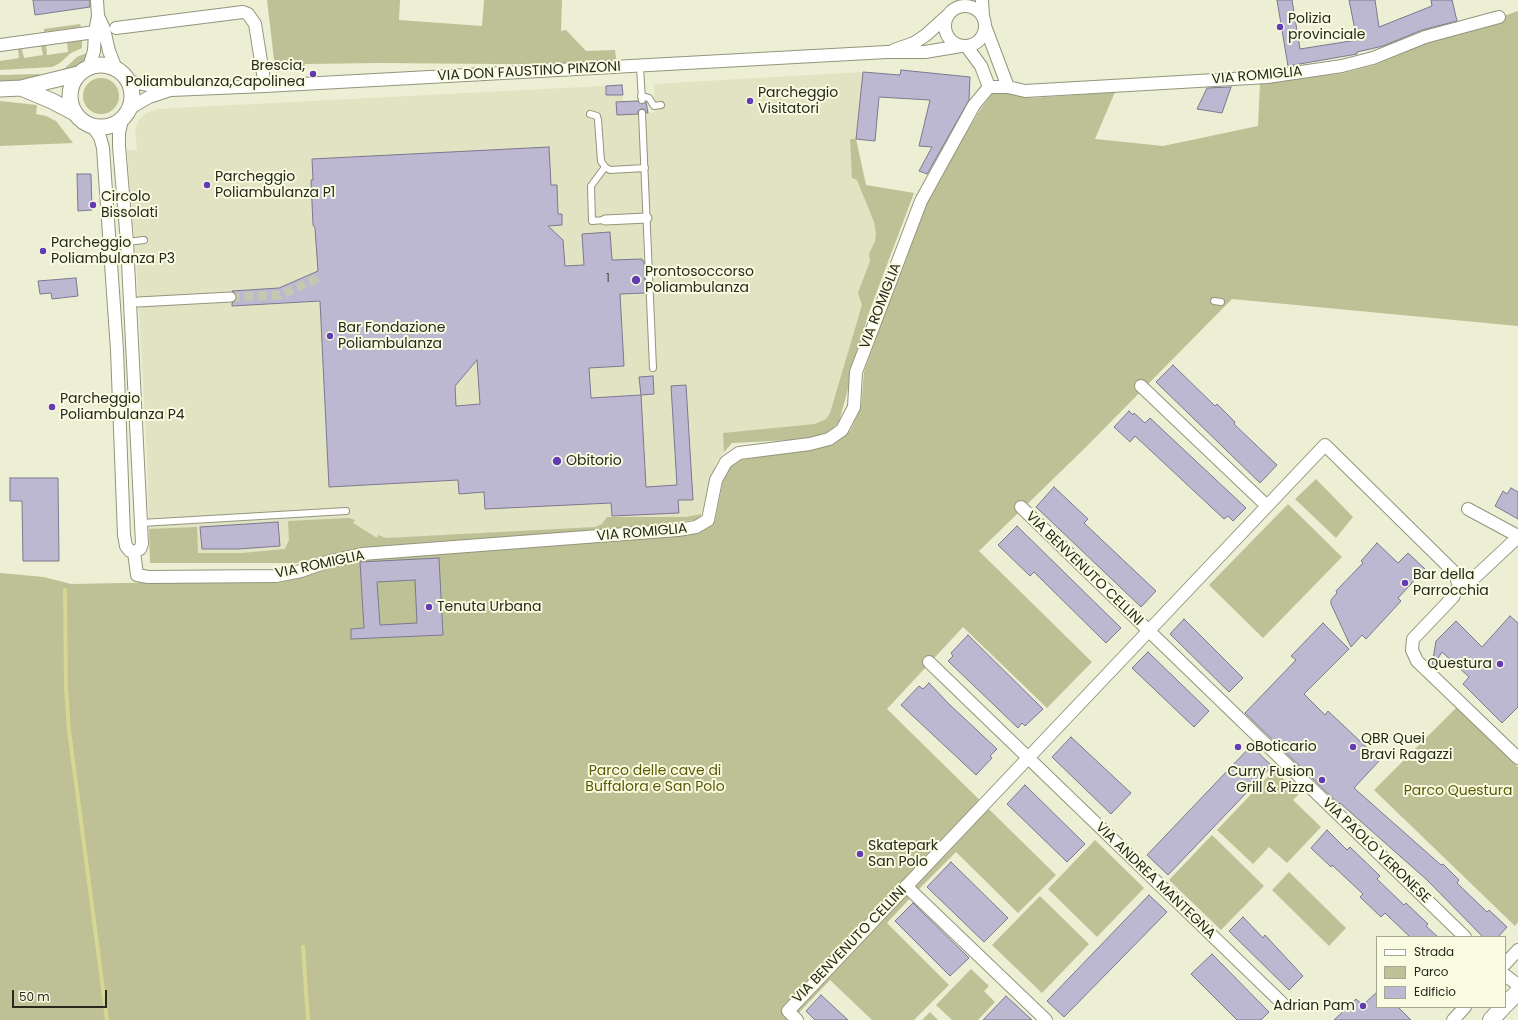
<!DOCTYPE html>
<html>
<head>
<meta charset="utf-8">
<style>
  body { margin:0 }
  #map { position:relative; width:1518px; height:1020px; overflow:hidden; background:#edefd4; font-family:Poppins,sans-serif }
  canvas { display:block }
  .legend { position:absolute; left:1376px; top:936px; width:130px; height:72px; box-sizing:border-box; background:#fafce1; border:1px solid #a6a793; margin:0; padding:5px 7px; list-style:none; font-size:12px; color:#27281e }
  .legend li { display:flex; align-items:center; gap:8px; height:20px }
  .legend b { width:20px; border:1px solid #a6a793 }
  .scale { position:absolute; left:12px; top:990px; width:95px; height:18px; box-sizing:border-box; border:2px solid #27281e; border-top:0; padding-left:5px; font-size:12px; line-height:14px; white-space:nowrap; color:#27281e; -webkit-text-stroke:3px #fafce1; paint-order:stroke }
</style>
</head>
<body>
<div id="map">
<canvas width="1518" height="1020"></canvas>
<ul class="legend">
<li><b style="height:5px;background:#fff"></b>Strada</li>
<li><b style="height:11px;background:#bec096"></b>Parco</li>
<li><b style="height:11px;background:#bcb8d1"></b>Edificio</li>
</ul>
<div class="scale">50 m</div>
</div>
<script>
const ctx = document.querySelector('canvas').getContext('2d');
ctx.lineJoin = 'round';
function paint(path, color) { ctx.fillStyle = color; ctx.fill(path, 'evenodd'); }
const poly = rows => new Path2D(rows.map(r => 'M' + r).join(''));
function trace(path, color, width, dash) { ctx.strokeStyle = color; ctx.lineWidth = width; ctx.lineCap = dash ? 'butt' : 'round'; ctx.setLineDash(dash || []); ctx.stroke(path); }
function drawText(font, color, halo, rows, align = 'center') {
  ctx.font = font + ' Poppins,sans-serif'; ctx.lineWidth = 4; ctx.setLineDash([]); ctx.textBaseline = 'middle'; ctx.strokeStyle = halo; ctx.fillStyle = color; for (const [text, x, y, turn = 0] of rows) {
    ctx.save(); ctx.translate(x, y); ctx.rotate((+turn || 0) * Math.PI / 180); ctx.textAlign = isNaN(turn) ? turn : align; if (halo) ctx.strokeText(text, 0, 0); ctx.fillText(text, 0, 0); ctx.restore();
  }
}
const built = poly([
  [863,72,856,139,866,185,914,193,868,315,839,422,808,439,732,443,716,462,700,519,396,545,355,550,299,563,150,563,147,456,136,259,127,150,137,150,135,129,139,120,146,113,157,109,622,85,623,101,647,100,649,113,655,112,654,84]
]);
const green = poly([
  [267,0,400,0,399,20,482,26,484,0,562,0,561,31,566,30,586,51,615,50,617,65,380,63,305,64,303,70,275,68],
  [1518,11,1518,326,1232,299,1086,447,979,551,1092,662,1047,708,963,627,887,709,1056,875,1018,913,956,852,914,894,887,923,949,985,914,1020,872,1020,830,980,792,1020,0,1020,0,573,44,577,71,584,276,580,360,557,678,535,700,532,715,521,723,481,730,467,741,460,811,449,830,445,850,431,861,408,864,372,924,203,980,110,992,94,1009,92,1032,98,1115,92,1095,139,1163,146,1258,126,1260,83,1344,73,1375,65,1426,43],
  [80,24,81,27,44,32,44,29],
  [82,40,82,48,71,53,60,63,52,67,0,70,0,61,19,58,18,49,22,49,24,58,43,55,41,46,46,45,47,55,68,52,67,42],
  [89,52,83,62,68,72,59,71,65,68,77,57],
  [39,74,42,78,0,82,0,75],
  '83 96a18 18 0 1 1 36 0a18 18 0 1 1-36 0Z',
  [0,101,37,105,36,114,46,116,56,121,73,143,0,146],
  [850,139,856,139,866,185,914,193,868,315,839,422,830,431,821,436,808,439,732,443,724,452,723,433,815,424,826,419,830,413,862,305,858,293,870,261,869,254,875,241,876,234,874,222,857,180,852,178],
  [1316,479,1353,517,1336,538,1295,499],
  [1288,504,1342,557,1263,638,1209,585],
  [701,514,700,519,694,520,610,530,396,545,355,550,299,563,150,563,149,529,197,527,198,553,242,553,285,549,289,540,288,521,349,518,355,520,353,523,377,538,378,535,386,538,595,527,602,524,607,517,686,517],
  [1457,707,1518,767,1518,922,1515,926,1374,790],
  [1274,770,1299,794,1293,800,1321,827,1287,863,1269,847,1253,864,1217,830],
  [1212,835,1264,886,1221,930,1169,880],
  [1095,840,1144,888,1097,937,1048,889],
  [1289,872,1346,928,1329,946,1272,890],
  [1040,896,1089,944,1042,993,992,945],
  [971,969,989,986,984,991,995,1002,978,1020,952,1020,936,1005],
  [930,1012,938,1020,922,1020]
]);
const stream = poly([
  [65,590,66,688,69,730,107,1020],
  [303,947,308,1020]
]);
const building = poly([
  [33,0,90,0,90,7,35,15,33,0],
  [1277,0,1292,0,1300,49,1357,40,1349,0,1375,0,1379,27,1432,6,1431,0,1452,0,1457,21,1422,30,1383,46,1357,52,1357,54,1288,66,1277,0],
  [901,70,970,77,969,100,927,174,919,171,932,147,919,146,930,100,879,97,875,141,856,139,863,72,900,75,901,70],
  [622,85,623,95,606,95,606,86,622,85],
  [1231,87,1222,113,1197,109,1207,88,1231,87],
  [638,101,642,104,646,102,648,113,647,113,644,109,641,109,638,111,638,114,617,115,616,102,638,101],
  [549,147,551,185,557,185,558,214,562,214,562,225,548,226,563,240,565,266,584,265,582,234,610,232,612,260,642,259,642,261,644,261,645,293,620,294,624,366,589,368,591,398,641,395,646,487,677,485,671,386,686,385,693,500,678,500,679,513,612,516,611,503,485,509,484,492,459,494,458,480,329,487,320,301,232,306,232,303,236,300,237,297,236,293,232,291,279,288,318,271,315,228,313,225,311,180,313,180,312,159,549,147],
  [477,360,480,404,456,406,455,386,477,360],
  [77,174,91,174,92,210,78,211,77,174],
  [76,278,78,296,52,299,51,293,40,294,38,281,76,278],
  [1173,365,1215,406,1217,404,1235,422,1234,424,1277,465,1260,483,1156,382,1173,365],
  [653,376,654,394,641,395,639,377,653,376],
  [1129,411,1133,415,1134,413,1145,423,1150,418,1246,508,1233,521,1228,516,1224,519,1135,436,1130,442,1114,427,1129,411],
  [10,478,58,478,59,561,23,561,22,501,10,501,10,478],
  [1054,487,1088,519,1084,523,1156,591,1141,607,1036,507,1054,487],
  [1511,488,1518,492,1518,519,1495,506,1503,491,1507,494,1511,488],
  [278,522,280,546,238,549,202,549,200,527,278,522],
  [1017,526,1121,628,1106,643,1034,572,1030,576,998,545,1017,526],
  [1377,543,1398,563,1408,553,1425,569,1398,598,1401,601,1366,639,1362,635,1351,647,1331,604,1331,600,1337,593,1336,591,1363,563,1361,561,1377,543],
  [439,558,443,635,351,639,351,629,364,628,360,562,439,558],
  [415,580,417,623,380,625,377,582,415,580],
  [1510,616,1518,623,1518,707,1502,723,1463,684,1469,677,1442,652,1433,666,1432,665,1436,641,1456,621,1482,647,1510,616],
  [1184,619,1243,678,1229,692,1170,634,1184,619],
  [1323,623,1349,649,1304,694,1325,715,1328,711,1380,760,1354,788,1441,865,1443,864,1459,880,1457,883,1487,912,1489,910,1507,927,1498,937,1483,937,1427,880,1340,803,1339,804,1245,713,1296,660,1291,656,1323,623],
  [968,635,1043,709,1025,726,1022,723,1018,728,948,661,953,656,951,653,968,635],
  [1148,652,1209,711,1194,727,1132,668,1148,652],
  [929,683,949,704,997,749,990,756,992,758,976,775,901,705,919,686,923,689,929,683],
  [1071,737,1131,793,1111,814,1052,757,1071,737],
  [1251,746,1272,766,1168,875,1147,855,1251,746],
  [1025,785,1085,844,1067,862,1007,804,1025,785],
  [1327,830,1347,850,1350,847,1380,876,1377,879,1404,905,1406,903,1428,924,1426,926,1438,937,1410,937,1385,913,1381,917,1360,897,1363,894,1332,865,1331,867,1311,848,1327,830],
  [951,862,1008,918,984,942,927,887,951,862],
  [1149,895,1167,912,1064,1017,1047,1001,1149,895],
  [913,903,969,958,950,976,895,921,913,903],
  [1243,917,1263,938,1265,935,1303,976,1289,990,1229,931,1243,917],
  [1212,954,1269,1012,1261,1020,1237,1020,1191,974,1212,954],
  [1377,992,1377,1007,1398,1007,1411,1020,1334,1020,1356,999,1363,1005,1377,992],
  [821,995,848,1020,815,1020,806,1011,821,995],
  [1006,996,1032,1020,983,1020,1006,996]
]);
const pedestrianTunnel = poly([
  [231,297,280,295,314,280,318,277]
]);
const service = poly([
  [640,67,642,100],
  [641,96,649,98,654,106,661,105],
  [642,113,653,368],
  [590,114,597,116,598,120,601,161,605,167,610,170,645,168],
  [605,220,592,221,591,186,605,167],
  [127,242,144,240],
  [128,259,145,258],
  [1214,301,1221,302],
  [141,523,346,511]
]);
const pedestrian = poly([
  [605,220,647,218],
  [138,302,231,297]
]);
const minor = poly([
  [982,0,983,17],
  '945 26a20 20 0 1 1 40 0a20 20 0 1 1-40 0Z',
  [98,16,104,29,109,51,116,69],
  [985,26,1008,87],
  [116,28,243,12,248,14,255,24,265,86],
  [0,45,95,32],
  [967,47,981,66,989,87],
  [894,50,914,43,926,35,947,16],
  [89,67,94,51,95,32,98,16,97,0],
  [128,81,171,90,265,86,887,52,925,52,961,46],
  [130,108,149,97,170,90],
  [93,127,100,137,103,148,117,350,124,535,126,546,130,551,134,552,140,549,142,544,127,242,119,146,119,133,122,120],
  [1141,386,1267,506],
  [1021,507,1465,937],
  [1468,509,1518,536],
  [134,552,137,575,148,577,276,576,301,571,327,562,362,554,678,530,696,527,708,520,716,480,726,462,739,453,810,444,829,439,842,430,854,407,856,372,921,201,974,105,989,87,1008,87,1025,91,1267,77,1342,66,1373,58,1425,37,1499,17],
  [1459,585,1472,580,1518,537],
  [929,662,1282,1003],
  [906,886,1046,1020],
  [1505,964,1518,950],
  [1505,975,1518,985],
  [797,1020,788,1011,1325,445,1454,572,1459,585,1453,597,1413,639,1412,650,1417,661,1518,758],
  [1453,1020,1465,1007]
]);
const tertiary = poly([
  '70 96a31 31 0 1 1 62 0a31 31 0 1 1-62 0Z',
  [21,88,52,101,73,112],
  [0,89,21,88,78,74]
]);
const secondary = poly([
  [1505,1005,1518,992],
  [1491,1020,1503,1007]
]);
const markers = [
  [1280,27,4,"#633cb4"],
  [313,74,4,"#633cb4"],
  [750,101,4,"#633cb4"],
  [207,185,4,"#633cb4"],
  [93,205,4,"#633cb4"],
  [43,251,4,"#633cb4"],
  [636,280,5,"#633cb4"],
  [330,336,4,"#633cb4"],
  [52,407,4,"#633cb4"],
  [557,461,5,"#633cb4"],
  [1405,583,4,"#633cb4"],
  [429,607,4,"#633cb4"],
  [1500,664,4,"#633cb4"],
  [1238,747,4,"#633cb4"],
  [1353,747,4,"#633cb4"],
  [1322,780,4,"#633cb4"],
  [860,854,4,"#633cb4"],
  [1363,1006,4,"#633cb4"]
];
const numberNames = [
  ["1",608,279]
];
const poiNames = [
  ["Polizia",1288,19],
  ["provinciale",1288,35],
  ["Brescia,",305,66,"right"],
  ["Poliambulanza,Capolinea",305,82,"right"],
  ["Parcheggio",758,93],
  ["Visitatori",758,109],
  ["Parcheggio",215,177],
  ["Poliambulanza P1",215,193],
  ["Circolo",101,197],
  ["Bissolati",101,213],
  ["Parcheggio",51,243],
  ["Poliambulanza P3",51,259],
  ["Prontosoccorso",645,272],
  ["Poliambulanza",645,288],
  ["Bar Fondazione",338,328],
  ["Poliambulanza",338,344],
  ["Parcheggio",60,399],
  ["Poliambulanza P4",60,415],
  ["Obitorio",566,461],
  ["Bar della",1413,575],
  ["Parrocchia",1413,591],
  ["Tenuta Urbana",437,607],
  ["Questura",1492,664,"right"],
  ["QBR Quei",1361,739],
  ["Bravi Ragazzi",1361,755],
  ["oBoticario",1246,747],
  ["Curry Fusion",1314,772,"right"],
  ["Grill & Pizza",1314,788,"right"],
  ["Skatepark",868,846],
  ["San Polo",868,862],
  ["Adrian Pam",1355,1006,"right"]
];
const streetNames = [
  ["VIA DON FAUSTINO PINZONI",529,72,-3],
  ["VIA ROMIGLIA",1257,76,-5],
  ["VIA ROMIGLIA",881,306,-69],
  ["VIA ROMIGLIA",642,533,-5],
  ["VIA ROMIGLIA",320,565,-12],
  ["VIA BENVENUTO CELLINI",1084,569,44],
  ["VIA PAOLO VERONESE",1376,851,44],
  ["VIA ANDREA MANTEGNA",1155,881,44],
  ["VIA BENVENUTO CELLINI",850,945,-46]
];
const parkNames = [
  ["Parco delle cave di",655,771],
  ["Buffalora e San Polo",655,787],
  ["Parco Questura",1458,791]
];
paint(built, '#e1e3c2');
paint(green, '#bec096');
trace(stream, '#d5d792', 4);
paint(building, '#bcb8d1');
trace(building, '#7c788f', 1);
trace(pedestrianTunnel, '#c5c7b0', 9, [9, 4.5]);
trace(service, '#93957c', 8);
trace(pedestrian, '#93957c', 11);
trace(minor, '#93957c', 14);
trace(tertiary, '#93957c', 17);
trace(secondary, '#93957c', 18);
trace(service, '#fff', 6);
trace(pedestrian, '#fff', 9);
trace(minor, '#fff', 12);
trace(tertiary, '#fff', 15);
trace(secondary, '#fff', 16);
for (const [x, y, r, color] of markers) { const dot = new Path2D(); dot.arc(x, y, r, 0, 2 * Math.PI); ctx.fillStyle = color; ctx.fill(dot); trace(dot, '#fafce1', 1.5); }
drawText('12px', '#4c4c4b', null, numberNames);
drawText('14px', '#27281e', '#fafce1', poiNames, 'left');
drawText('14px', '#27281e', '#fafce1', streetNames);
drawText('14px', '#595906', '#fafce1', parkNames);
</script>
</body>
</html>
